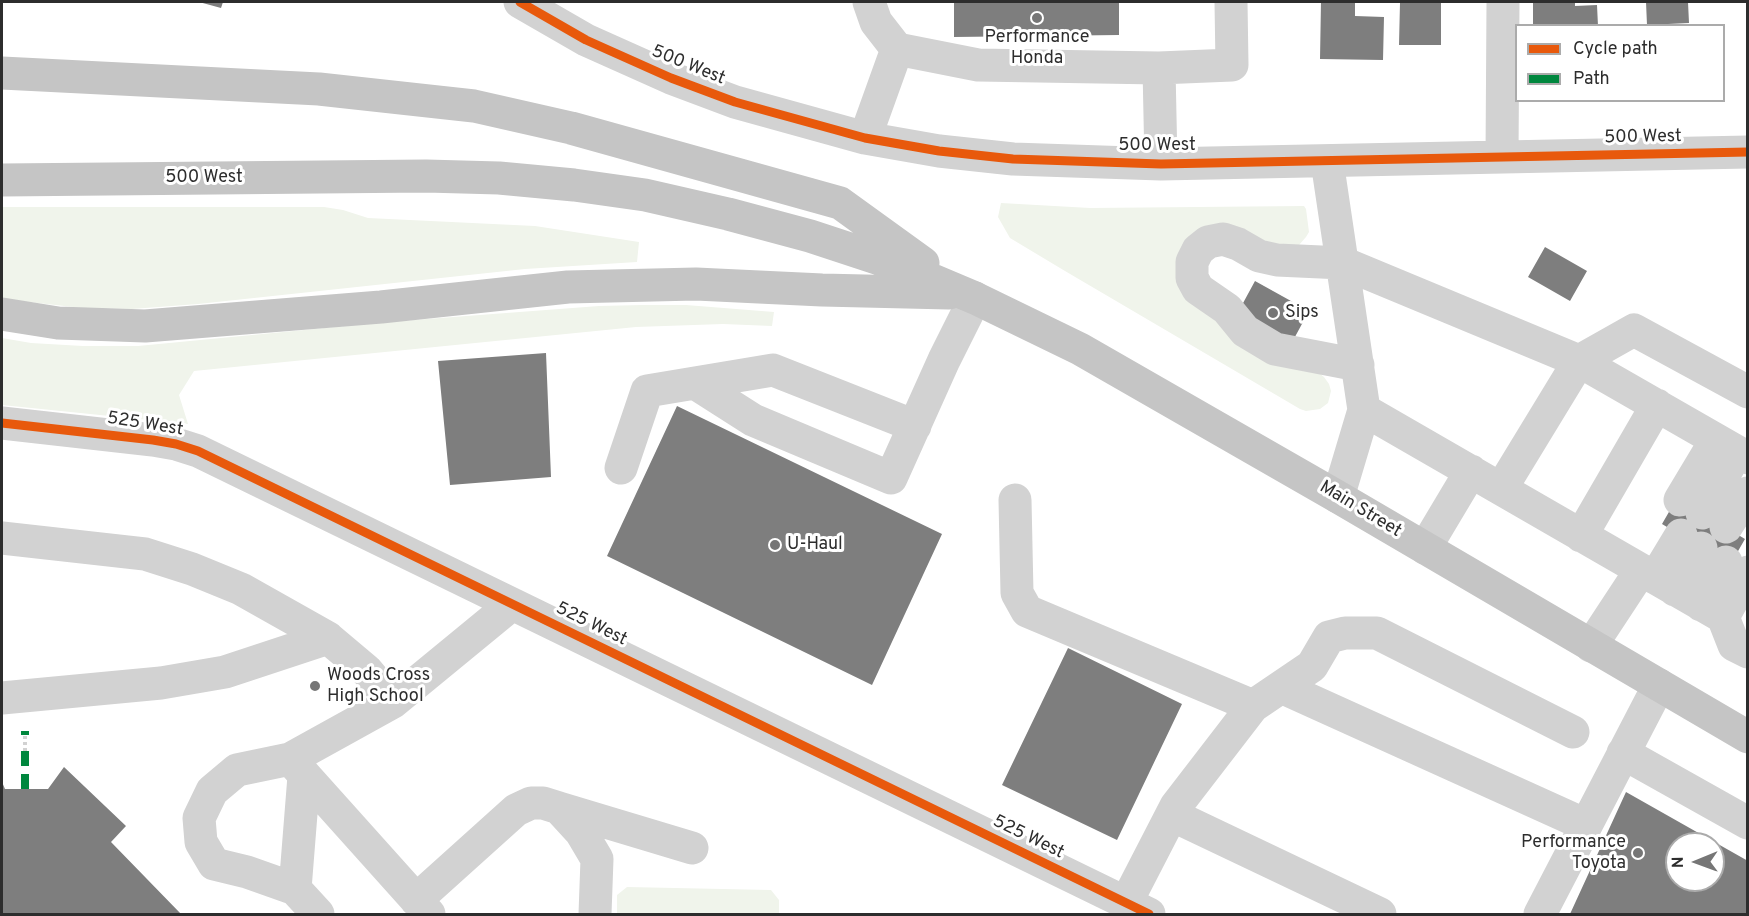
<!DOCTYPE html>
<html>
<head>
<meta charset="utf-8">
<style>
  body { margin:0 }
  #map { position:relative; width:1749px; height:916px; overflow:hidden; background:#fff; font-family:Overpass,sans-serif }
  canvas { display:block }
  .frame { position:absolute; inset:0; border:3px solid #2d2d2d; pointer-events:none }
  .legend { position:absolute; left:1515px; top:24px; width:210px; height:78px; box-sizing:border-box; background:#fff; border:2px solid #ababab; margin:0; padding:8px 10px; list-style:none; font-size:18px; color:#2d2d2d }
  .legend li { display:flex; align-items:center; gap:12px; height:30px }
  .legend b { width:30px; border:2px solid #ababab }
  .north { position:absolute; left:1665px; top:832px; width:60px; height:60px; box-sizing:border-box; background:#fff; border:2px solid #ababab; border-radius:50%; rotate:269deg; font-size:16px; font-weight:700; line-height:24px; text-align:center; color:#2d2d2d }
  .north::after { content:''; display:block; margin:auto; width:21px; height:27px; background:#767676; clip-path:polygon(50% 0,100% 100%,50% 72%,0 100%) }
</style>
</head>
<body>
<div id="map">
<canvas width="1749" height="916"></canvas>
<div class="frame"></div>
<ul class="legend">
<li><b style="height:8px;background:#e8590c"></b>Cycle path</li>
<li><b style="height:8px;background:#00873e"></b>Path</li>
</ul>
<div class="north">N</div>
</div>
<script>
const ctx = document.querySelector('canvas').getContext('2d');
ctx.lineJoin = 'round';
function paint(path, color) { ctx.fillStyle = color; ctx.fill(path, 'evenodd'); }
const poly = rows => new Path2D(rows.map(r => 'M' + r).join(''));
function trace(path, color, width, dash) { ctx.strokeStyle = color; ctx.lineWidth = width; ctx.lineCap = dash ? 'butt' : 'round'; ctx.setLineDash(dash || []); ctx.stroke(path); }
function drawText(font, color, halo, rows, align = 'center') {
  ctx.font = font + ' Overpass,sans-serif'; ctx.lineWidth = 6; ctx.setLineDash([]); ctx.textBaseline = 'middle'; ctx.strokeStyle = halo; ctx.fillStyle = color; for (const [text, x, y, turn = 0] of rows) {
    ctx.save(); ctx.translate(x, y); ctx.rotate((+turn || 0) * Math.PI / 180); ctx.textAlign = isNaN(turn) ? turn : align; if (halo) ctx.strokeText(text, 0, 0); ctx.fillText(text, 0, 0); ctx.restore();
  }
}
const green = poly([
  [1001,203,1090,208,1304,206,1306,209,1309,232,1306,237,1299,245,1182,256,1324,377,1329,384,1331,391,1328,403,1320,409,1306,411,1300,409,1065,271,1010,238,998,217],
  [2,207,324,207,343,210,368,218,535,226,639,242,637,262,525,269,198,304,132,309,82,308,2,299],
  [642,305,686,305,774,312,772,326,723,324,636,327,194,371,179,395,188,424,2,405,2,338,31,343,83,346,138,346,387,322,599,306],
  [627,887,771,890,779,900,779,914,617,914,617,895]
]);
const building = poly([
  [199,2,223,2,221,8],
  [954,2,1119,2,1119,35,954,37],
  [1321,2,1355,2,1355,16,1384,17,1383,60,1320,59],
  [1423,2,1441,2,1441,45,1399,45,1400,3,1423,3],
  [1533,2,1575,2,1575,6,1597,5,1598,26,1533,26],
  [1646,2,1688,2,1689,23,1647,25],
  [1545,247,1587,271,1570,301,1528,277],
  [1255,281,1309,311,1290,346,1236,316],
  [546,353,551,477,450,485,438,361],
  [677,406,942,534,872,685,607,556],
  [1677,498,1745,539,1730,565,1662,524],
  [1068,648,1182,704,1117,840,1002,785],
  [64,767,126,826,111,842,181,914,2,914,2,782,5,789,48,789],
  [1626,792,1748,861,1748,914,1570,914],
  [1677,844,1713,844,1713,880,1677,880]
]);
const path = poly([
  [25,751,25,735]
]);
const minor = poly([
  [520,2,586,40,671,78,735,102,865,138,939,151,1013,159,1161,164,1748,152],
  [869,2,876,22,897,49,978,65,1159,68,1232,65,1231,2],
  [1159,68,1161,164],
  [865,138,897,49],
  [1502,157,1503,2],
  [1327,161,1364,410,1338,497],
  [1358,365,1275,349,1245,331,1227,309,1198,289,1192,278,1192,262,1198,250,1208,242,1223,239,1238,244,1259,256,1277,260,1343,263,1579,361,1634,330,1748,392],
  [695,383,753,420,891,478,944,360,975,298],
  [1364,410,1723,617,1748,572],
  [2,423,153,440,176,444,198,451,1149,914],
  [621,468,647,391,773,370,915,426],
  [1501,489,1579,361,1748,458],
  [1015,500,1017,593,1027,611,1253,706],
  [1680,500,1716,440],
  [1702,513,1737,452],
  [1726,527,1748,493],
  [1581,536,1657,405],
  [2,538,145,554,192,569,241,589,328,638],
  [1425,548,1471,471],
  [1655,578,1681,535],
  [1675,590,1701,548],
  [1701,605,1726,562],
  [1723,617,1734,645,1748,652],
  [1591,646,1641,570],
  [1281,687,1586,825],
  [2,698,161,683,225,672,328,638,366,670,393,702],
  [1623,753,1748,823],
  [290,759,429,914],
  [559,808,692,848],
  [1172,815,1380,914],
  [295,889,304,776],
  [416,900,516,810,531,803,543,803,559,808,581,832,597,859,595,914],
  [1126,903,1176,806,1253,706,1312,666,1329,637,1345,633,1377,633,1573,732],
  [318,914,295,889,247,872,214,864,201,842,199,818,212,791,237,770,290,759,393,702,511,605],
  [1540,914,1659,685]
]);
const major = poly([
  [2,73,319,89,474,106,571,128,840,203,923,263],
  [2,180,426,176,499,178,574,185,645,195,728,214,810,236,892,263,975,298,1080,349,1338,497,1748,737],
  [2,314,58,323,145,326,381,307,568,287,696,284,822,290,949,293]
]);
const quiet = poly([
  [25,731,25,735],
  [25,789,25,751]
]);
const cycleway = poly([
  [520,2,586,40,671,78,735,102,865,138,939,151,1013,159,1161,164,1748,152],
  [2,423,153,440,176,444,198,451,1149,914]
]);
const markers = [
  [1037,18,6,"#767676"],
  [1273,313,6,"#767676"],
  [775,545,6,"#767676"],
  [315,686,6,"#767676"],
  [1638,853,6,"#767676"]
];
const poiNames = [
  ["Performance",1037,38,"center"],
  ["Honda",1037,59,"center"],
  ["Sips",1285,313],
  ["U-Haul",787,545],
  ["Woods Cross",327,676],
  ["High School",327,697],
  ["Performance",1626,843,"right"],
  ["Toyota",1626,864,"right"]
];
const streetNames = [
  ["500 West",688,66,22],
  ["500 West",1643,138,-1],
  ["500 West",1157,146],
  ["500 West",204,178],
  ["525 West",145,425,9],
  ["Main Street",1360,510,31],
  ["525 West",591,625,26],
  ["525 West",1028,838,26]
];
paint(green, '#f0f4eb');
paint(building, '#7e7e7e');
trace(path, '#d2d2d2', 4, [3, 3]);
trace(minor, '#d2d2d2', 33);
trace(major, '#c5c5c5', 33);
trace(quiet, '#00873e', 8, [15, 8]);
trace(cycleway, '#e8590c', 9);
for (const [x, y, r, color] of markers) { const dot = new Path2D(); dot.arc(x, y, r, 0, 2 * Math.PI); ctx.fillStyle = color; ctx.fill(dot); trace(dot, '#fff', 2); }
drawText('18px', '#2d2d2d', '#fff', poiNames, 'left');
drawText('18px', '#2d2d2d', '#fff', streetNames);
</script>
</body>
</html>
